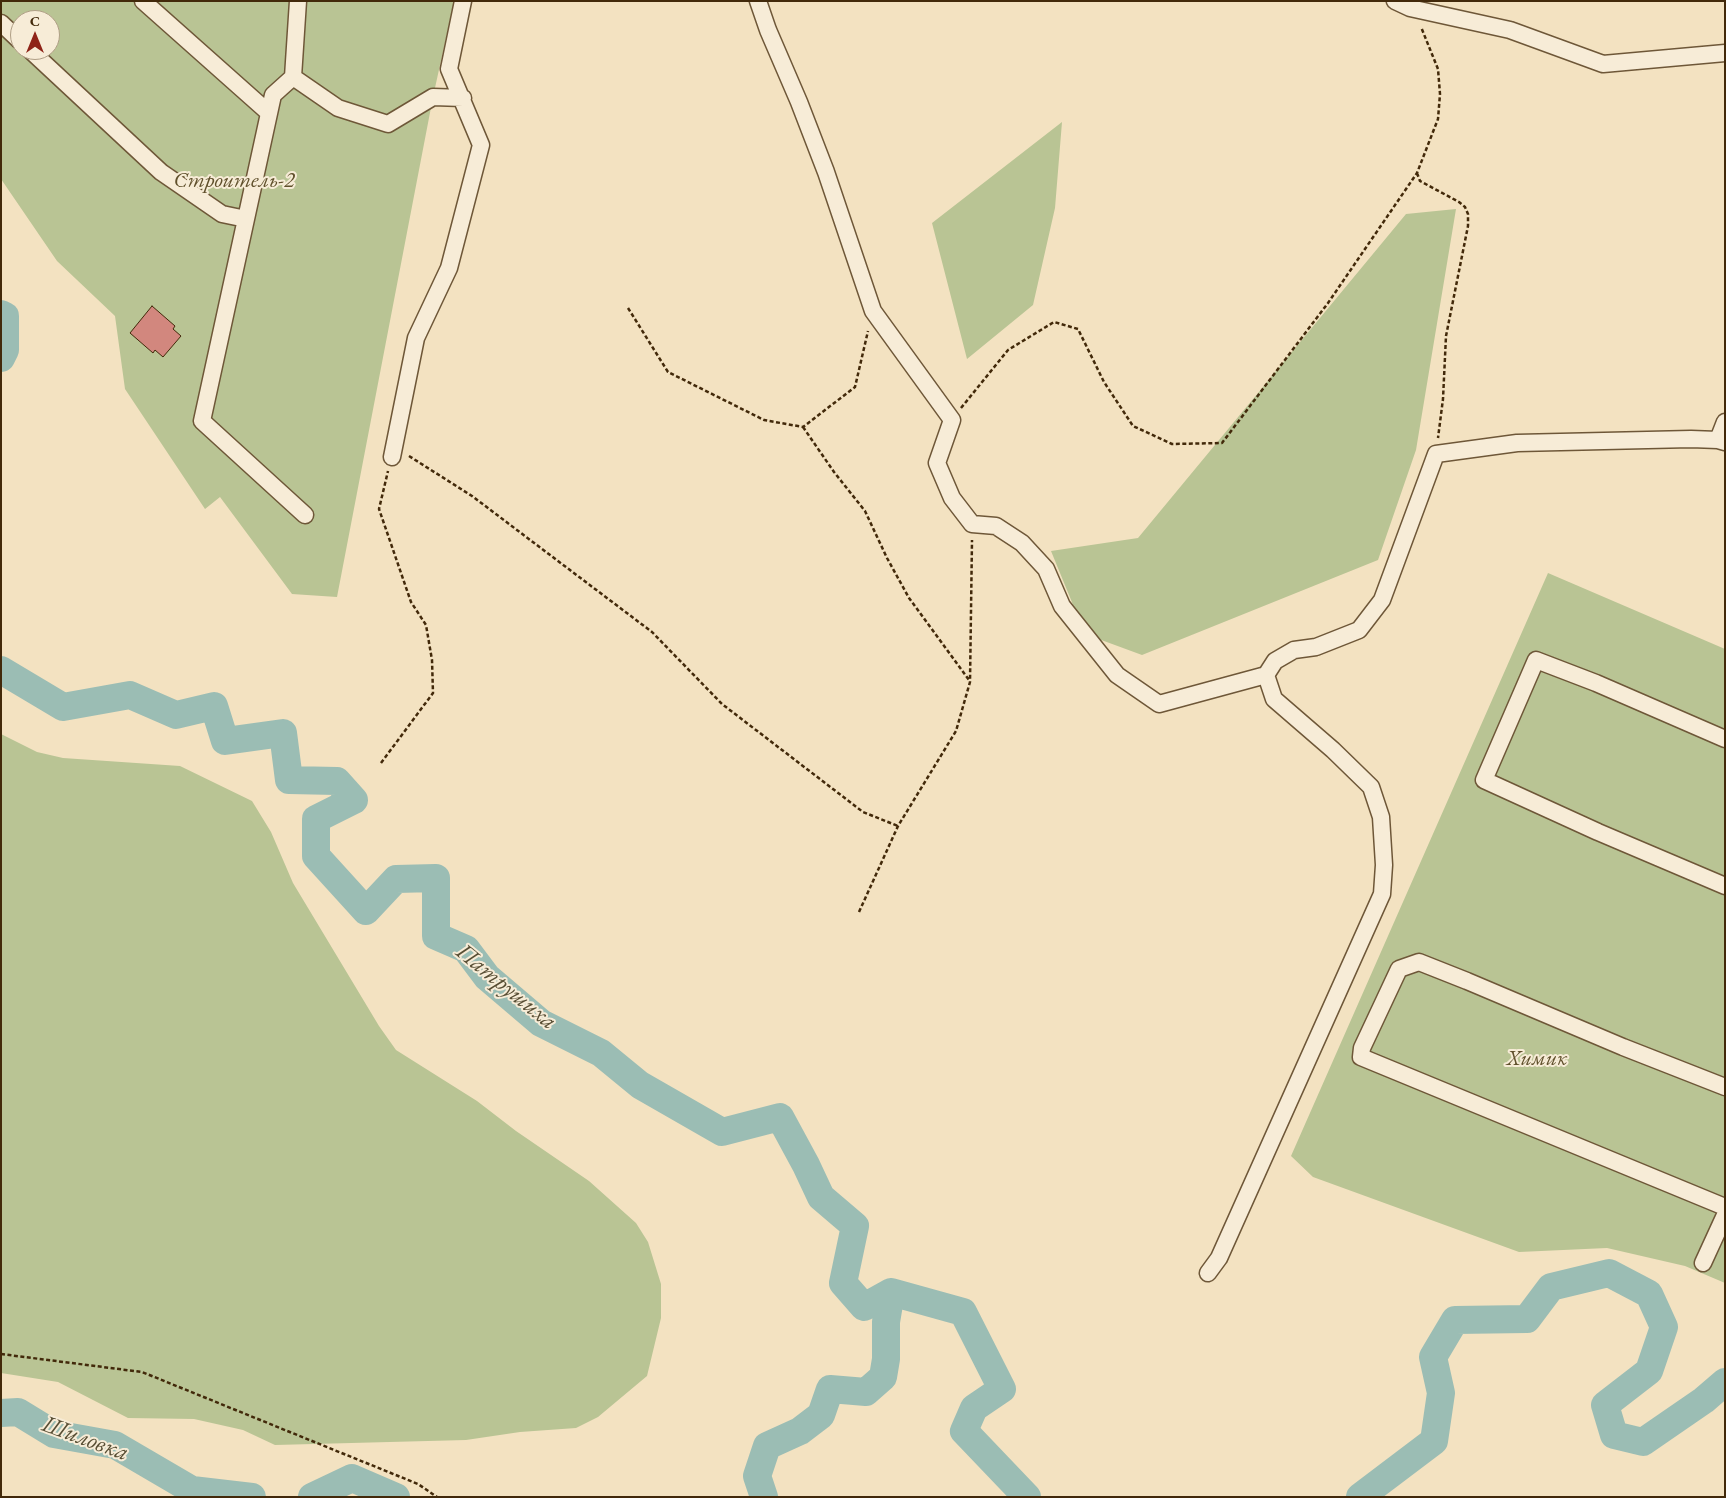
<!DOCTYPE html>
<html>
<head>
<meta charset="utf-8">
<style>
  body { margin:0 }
  #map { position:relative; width:1726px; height:1498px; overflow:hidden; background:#f3e2c1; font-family:"EB Garamond",serif }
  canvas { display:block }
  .frame { position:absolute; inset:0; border:2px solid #42290a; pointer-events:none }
  .north { position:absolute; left:10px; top:10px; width:50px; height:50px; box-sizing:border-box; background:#f7ecd7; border:1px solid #af9e85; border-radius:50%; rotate:0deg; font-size:14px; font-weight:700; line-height:20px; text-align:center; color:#42290a }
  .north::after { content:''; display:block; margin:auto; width:18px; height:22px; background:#8f2418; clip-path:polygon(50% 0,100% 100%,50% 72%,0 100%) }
</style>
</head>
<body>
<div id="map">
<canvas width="1726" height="1498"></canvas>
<div class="frame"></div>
<div class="north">С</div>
</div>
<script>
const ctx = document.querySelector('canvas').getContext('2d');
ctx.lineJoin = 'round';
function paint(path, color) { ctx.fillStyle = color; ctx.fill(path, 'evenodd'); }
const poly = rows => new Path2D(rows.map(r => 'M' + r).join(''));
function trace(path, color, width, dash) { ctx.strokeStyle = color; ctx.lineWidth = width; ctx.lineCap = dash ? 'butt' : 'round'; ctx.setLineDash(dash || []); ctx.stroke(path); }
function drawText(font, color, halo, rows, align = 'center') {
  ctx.font = font + ' "EB Garamond",serif'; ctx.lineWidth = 4; ctx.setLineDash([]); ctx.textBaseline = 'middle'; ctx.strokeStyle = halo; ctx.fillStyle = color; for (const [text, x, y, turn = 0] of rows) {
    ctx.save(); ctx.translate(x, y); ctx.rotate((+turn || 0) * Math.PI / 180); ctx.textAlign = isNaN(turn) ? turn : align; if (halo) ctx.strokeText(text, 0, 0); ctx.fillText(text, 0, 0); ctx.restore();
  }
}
const green = poly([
  [1,1,454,1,433,97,337,597,292,594,220,497,205,509,125,389,115,316,57,261,1,179],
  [20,20,50,20,50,50,20,50],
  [1062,122,1055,208,1033,305,967,359,932,223],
  [1456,209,1416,450,1378,560,1142,655,1085,634,1051,551,1138,538,1406,214],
  [1548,573,1725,649,1725,1283,1685,1266,1607,1248,1519,1252,1313,1177,1291,1156],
  [1,734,37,752,63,758,180,766,252,801,271,832,293,883,379,1026,396,1050,477,1101,516,1131,589,1181,636,1223,648,1242,661,1284,661,1318,647,1376,598,1417,576,1428,520,1432,466,1440,275,1445,243,1430,194,1419,128,1418,58,1382,1,1373]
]);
const river = poly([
  [1,314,5,316,5,350,1,358],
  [1,670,63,707,130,695,176,715,214,706,225,741,283,733,289,780,337,781,354,800,316,819,316,856,366,911,396,879,436,878,436,936,466,949,487,977,541,1023,601,1053,640,1085,722,1132,780,1117,806,1165,821,1197,855,1226,843,1283,864,1307,891,1292,963,1312,1002,1389,974,1408,964,1431,1027,1497],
  [1,1413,18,1412,54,1434,115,1445,192,1490,252,1497],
  [312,1497,352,1478,396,1497],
  [764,1497,757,1476,767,1446,800,1431,821,1415,830,1389,866,1392,883,1377,886,1359,886,1322,891,1292],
  [1360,1497,1434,1441,1441,1393,1433,1357,1455,1320,1527,1319,1551,1287,1609,1273,1649,1294,1664,1327,1649,1371,1605,1405,1614,1435,1643,1442,1704,1400,1725,1382]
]);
const building = poly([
  [152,306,175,326,173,329,181,336,163,357,155,350,153,353,130,333,152,306]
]);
const path = poly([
  [1417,173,1420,181,1459,202,1465,207,1468,214,1468,226,1446,336,1443,399,1438,438],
  [628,308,668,372,764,420,803,427,855,387,868,331],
  [961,408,1008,350,1054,322,1078,329,1104,382,1133,426,1172,444,1222,443,1328,303,1417,173,1438,119,1440,94,1438,69,1421,27],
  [803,427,834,472,865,511,887,558,909,598,969,680],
  [409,456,472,496,652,632,722,704,863,812,898,826],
  [381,763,433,693,432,660,426,625,411,602,379,509,388,471],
  [859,912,898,826,956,731,970,682,972,540],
  [1,1354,142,1372,418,1484,437,1497]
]);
const minor = poly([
  [143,1,269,113],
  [758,1,768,30,799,102,826,172,873,311,952,420,937,463,952,498,972,524,996,526,1022,543,1046,569,1062,606,1117,675,1159,704,1266,675],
  [1395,1,1410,8,1510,30,1603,64,1725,53],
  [1,23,20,41],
  [30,50,161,172,222,214,246,219],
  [293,77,298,1],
  [1725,422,1718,440,1725,442],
  [392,457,416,338,449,268,481,145,449,69,463,1],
  [305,515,202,421,273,95,293,77,338,108,388,124,433,97,463,98],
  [1725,739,1596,683,1536,660,1484,780,1598,832,1725,886],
  [1725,1087,1623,1047,1467,981,1419,962,1399,969,1362,1048,1361,1057,1725,1207],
  [1703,1263,1725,1215],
  [1208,1273,1219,1258,1382,894,1384,865,1381,817,1371,787,1333,750,1274,699,1266,675,1275,661,1294,650,1316,647,1359,630,1382,600,1436,454,1517,443,1691,439,1718,440]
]);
const parkNames = [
  ["Строитель-2",234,181],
  ["Химик",1537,1059]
];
const waterNames = [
  ["Патрушиха",506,987,39],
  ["Шиловка",85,1439,20]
];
paint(green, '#b9c494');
trace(river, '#9bbdb4', 28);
paint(building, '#d2877e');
trace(building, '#42290a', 1);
trace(minor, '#6e5738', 19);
trace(path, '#42290a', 2.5, [4, 2.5]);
trace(minor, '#f7ecd7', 16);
drawText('italic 22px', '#60502c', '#f7ecd7', parkNames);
drawText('italic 24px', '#584e34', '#f7ecd7', waterNames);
</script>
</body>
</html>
